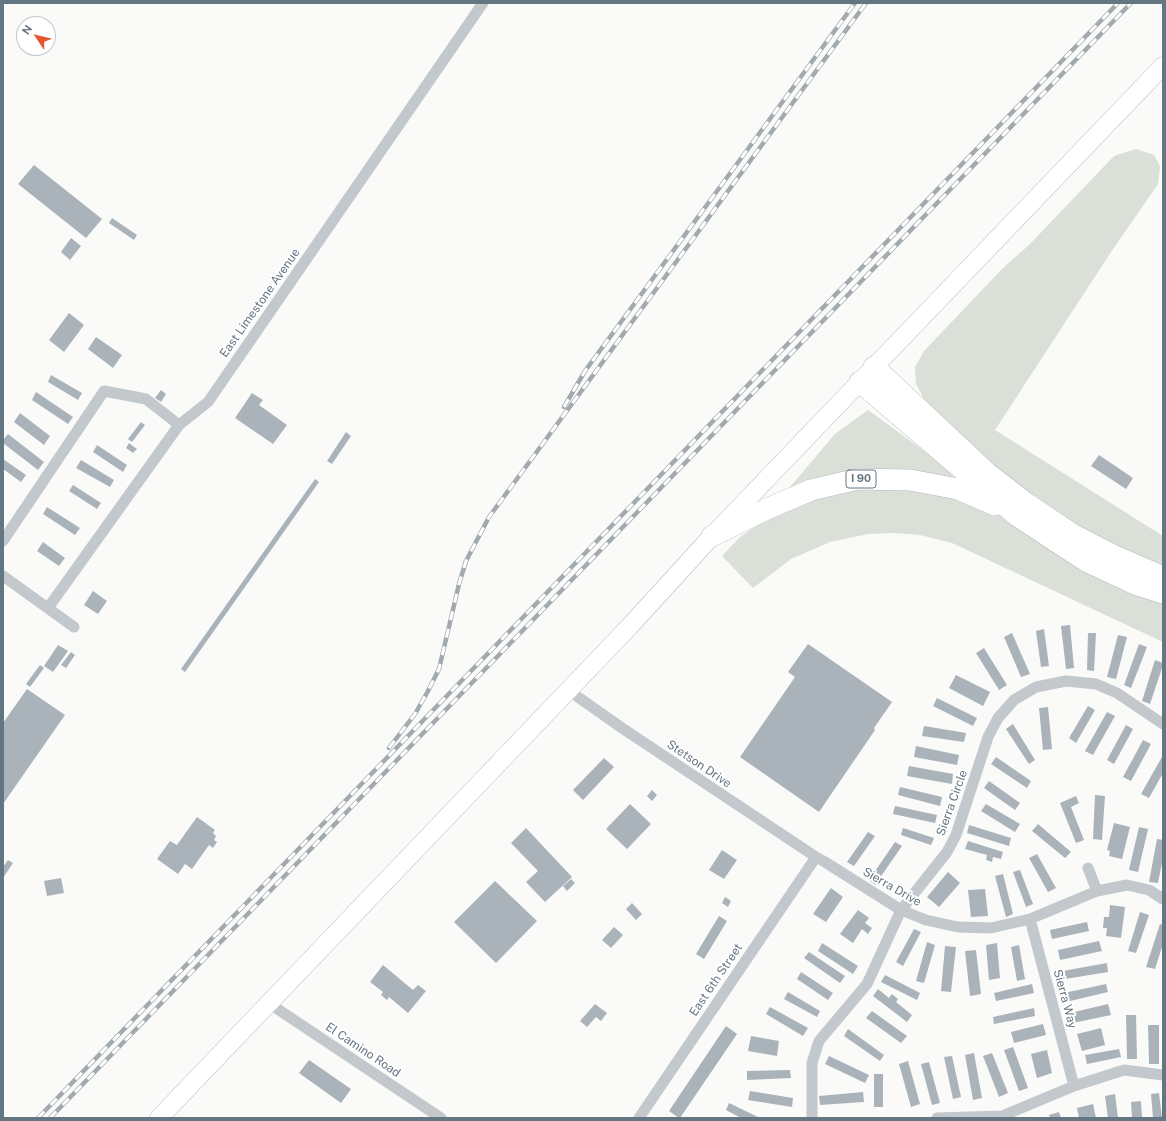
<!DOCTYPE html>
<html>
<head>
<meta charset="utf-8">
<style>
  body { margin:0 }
  #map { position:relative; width:1166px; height:1121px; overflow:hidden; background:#fafaf8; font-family:"Public Sans",sans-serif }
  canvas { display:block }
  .frame { position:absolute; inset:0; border:4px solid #657683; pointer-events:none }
  .north { position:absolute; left:16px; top:16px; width:40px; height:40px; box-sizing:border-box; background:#fff; border:1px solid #c1c8cd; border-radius:50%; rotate:305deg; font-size:11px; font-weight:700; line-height:16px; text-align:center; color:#657683 }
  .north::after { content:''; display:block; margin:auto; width:14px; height:18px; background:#e4572e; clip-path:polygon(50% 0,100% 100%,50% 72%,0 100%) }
</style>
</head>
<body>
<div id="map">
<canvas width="1166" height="1121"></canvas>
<div class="frame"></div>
<div class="north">N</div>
</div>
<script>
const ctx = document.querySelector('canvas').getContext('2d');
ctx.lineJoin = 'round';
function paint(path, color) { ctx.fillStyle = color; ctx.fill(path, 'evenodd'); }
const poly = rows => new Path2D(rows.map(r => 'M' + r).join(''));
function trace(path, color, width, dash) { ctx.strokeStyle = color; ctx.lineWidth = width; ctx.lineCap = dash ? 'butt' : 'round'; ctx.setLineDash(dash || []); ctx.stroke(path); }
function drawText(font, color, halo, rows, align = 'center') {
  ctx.font = font + ' "Public Sans",sans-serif'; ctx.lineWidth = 4; ctx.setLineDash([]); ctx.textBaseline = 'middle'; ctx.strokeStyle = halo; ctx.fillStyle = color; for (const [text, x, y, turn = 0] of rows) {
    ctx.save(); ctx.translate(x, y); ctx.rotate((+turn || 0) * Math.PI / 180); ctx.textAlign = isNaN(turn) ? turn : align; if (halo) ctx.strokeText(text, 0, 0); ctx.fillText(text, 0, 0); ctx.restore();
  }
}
const green = poly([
  [1136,149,1154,155,1160,166,1158,184,1111,252,995,430,1163,536,1163,567,1087,534,1035,499,989,462,924,399,916,384,915,367,924,351,1003,268,1029,245,1114,156],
  [868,410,975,488,794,490,790,487,835,434],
  [909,485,994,511,1080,568,1163,604,1163,642,952,543,920,535,894,533,868,534,830,542,791,559,753,588,722,556,740,537,771,516,812,498,858,487]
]);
const building = poly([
  [34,165,102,219,86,238,18,184],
  [112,218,137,235,134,240,109,223],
  [71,238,81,246,70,260,61,252],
  [69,313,84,325,64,352,49,340],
  [96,337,122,355,113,368,88,349],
  [51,375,82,393,78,400,48,382],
  [161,390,166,394,161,402,155,398],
  [36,392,73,417,68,424,32,400],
  [252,393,263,400,259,405,287,425,273,444,235,418],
  [20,413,50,436,44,445,14,422],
  [141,422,145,425,132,442,128,439],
  [346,432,351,436,332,464,327,461],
  [8,434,44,462,38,470,3,443,3,440],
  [129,443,137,449,133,453,126,448],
  [97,445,127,465,123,472,93,452],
  [1099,455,1133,478,1126,489,1091,466],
  [3,459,26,475,21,482,3,469],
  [81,460,114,480,110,487,76,468],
  [315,479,319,482,185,672,181,669],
  [73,485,101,503,97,509,69,491],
  [47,507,80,528,75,535,43,514],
  [43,542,65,558,59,566,37,551],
  [93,591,107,601,98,614,84,605],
  [1070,625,1074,668,1066,669,1061,626],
  [1044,629,1049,666,1041,667,1036,631],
  [1012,633,1030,674,1021,677,1004,637],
  [1088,633,1096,633,1094,671,1087,670],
  [1118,635,1127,637,1116,679,1107,677],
  [808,644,892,702,874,728,875,730,819,812,740,757,795,677,788,672],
  [1139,644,1147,647,1131,688,1124,685],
  [58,645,68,651,53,672,44,666],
  [984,648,1007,685,999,690,976,653],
  [71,652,75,655,66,668,61,665],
  [1155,660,1163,663,1163,665,1150,704,1142,701],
  [40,665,44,668,30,687,26,684],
  [956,675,990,692,983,706,949,688],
  [27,689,65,715,3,804,3,723],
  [937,698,977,718,973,726,933,706],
  [1088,706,1095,710,1076,743,1069,738],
  [1048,707,1052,749,1043,750,1039,708],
  [1107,712,1115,716,1093,755,1085,751],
  [1013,724,1035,760,1029,764,1006,729],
  [1126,725,1133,729,1114,764,1107,760],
  [924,726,966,733,964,742,922,736],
  [1143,740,1151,744,1131,781,1123,777],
  [916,746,959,755,957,765,914,757],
  [1163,755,1163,773,1149,798,1141,794],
  [996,757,1031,781,1027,788,991,764],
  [604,758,614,767,583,800,573,790],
  [909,766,953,774,952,784,907,776],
  [989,781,1020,803,1015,810,984,788],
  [900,787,942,797,940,806,898,795],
  [652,790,657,795,652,801,647,796],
  [1095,795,1105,796,1102,840,1093,839],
  [1076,796,1079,803,1071,807,1084,840,1076,843,1060,803],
  [630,804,651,824,627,849,606,829],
  [986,804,1020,824,1015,832,981,811],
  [895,806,937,815,935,823,893,814],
  [197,817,215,830,213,833,216,836,214,840,217,842,213,848,209,845,192,869,185,864,178,874,157,859,170,841,177,845],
  [1114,823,1130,827,1122,859,1109,856,1110,851,1107,850],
  [1038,824,1071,852,1065,858,1032,831],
  [969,825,1011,838,1009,846,967,833],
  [1139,827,1148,829,1138,872,1129,870],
  [526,828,572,877,545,902,526,882,538,871,511,843],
  [903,828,934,838,931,845,901,835],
  [868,832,875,836,854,866,847,862],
  [1157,839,1163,840,1163,858,1158,883,1149,882],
  [968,841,1003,852,1001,859,993,857,992,862,986,860,987,855,965,849],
  [895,842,902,846,875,885,869,880],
  [722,850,737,860,724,879,709,870],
  [1037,854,1056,888,1048,892,1029,858],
  [8,860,13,863,3,878,3,867],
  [1020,870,1033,904,1026,907,1013,872],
  [948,872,960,883,939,907,927,897],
  [1003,874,1013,914,1006,917,995,876],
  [61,878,64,893,47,896,44,881],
  [571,879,575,883,567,891,563,886],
  [495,881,537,921,496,963,454,922],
  [831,888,843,897,826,922,813,914],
  [985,889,988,916,971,917,968,890],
  [725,897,731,901,728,907,722,903],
  [632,903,642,914,636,920,626,909],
  [1110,905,1125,907,1121,938,1106,936,1107,928,1103,928,1104,917,1109,917],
  [858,910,869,918,865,923,872,928,868,934,862,929,853,943,840,934],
  [1140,912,1149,915,1136,953,1128,951],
  [719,916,727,921,704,959,696,954],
  [1087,922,1089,931,1052,939,1050,930],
  [1160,924,1163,925,1163,944,1155,969,1146,967],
  [614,927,623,935,611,948,602,940],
  [914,929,921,932,903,966,896,962],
  [1099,941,1102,951,1060,960,1058,950],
  [927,942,935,945,924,983,916,981],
  [822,943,858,966,853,974,818,951],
  [997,943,1000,978,989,980,986,945],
  [1019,945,1025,979,1017,981,1011,947],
  [945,946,956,947,951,992,941,991],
  [976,950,981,994,970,996,965,951],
  [809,952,845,976,840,983,804,958],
  [1107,963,1108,972,1065,979,1063,971],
  [383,965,413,990,418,985,426,991,408,1013,389,997,387,1000,381,995,383,992,370,982],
  [801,972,833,993,828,1000,797,979],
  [885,975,920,993,917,1000,881,982],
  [1032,984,1034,993,996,1001,994,993],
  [1106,984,1108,992,1066,1002,1064,993],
  [878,989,889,998,892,994,898,999,896,1002,912,1015,907,1022,873,996],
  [788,992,820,1011,817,1017,784,999],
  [595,1004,607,1013,601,1021,596,1017,587,1027,580,1021],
  [1108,1004,1111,1015,1068,1024,1066,1014],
  [770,1007,808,1028,803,1036,766,1014],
  [1034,1008,1035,1016,994,1024,993,1017],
  [872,1011,907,1036,901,1043,866,1018],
  [1126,1015,1136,1015,1137,1059,1127,1059],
  [1043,1024,1046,1035,1014,1043,1011,1032],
  [1148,1025,1159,1025,1159,1064,1149,1064],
  [726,1026,737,1034,680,1118,679,1118,669,1111],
  [1101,1028,1105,1045,1082,1051,1077,1034],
  [848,1029,884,1055,880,1061,844,1036],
  [751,1036,779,1041,777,1056,748,1051],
  [1013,1047,1028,1088,1019,1091,1004,1050],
  [1119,1049,1121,1057,1087,1064,1085,1055],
  [1047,1050,1052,1073,1037,1078,1031,1054],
  [974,1053,982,1098,973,1100,965,1055],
  [992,1053,1008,1093,999,1097,983,1056],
  [829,1056,869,1075,865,1083,825,1064],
  [952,1056,961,1097,953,1099,944,1057],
  [309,1060,351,1089,341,1103,299,1073],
  [908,1061,920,1104,911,1107,899,1064],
  [929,1062,940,1103,932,1105,921,1064],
  [790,1070,791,1078,747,1080,747,1071],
  [874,1074,883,1074,883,1107,874,1107],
  [750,1091,793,1098,792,1107,748,1100],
  [863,1092,864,1102,820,1105,819,1096],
  [1159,1093,1162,1118,1153,1118,1151,1094],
  [1115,1094,1118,1118,1108,1118,1105,1096],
  [1141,1101,1142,1118,1132,1118,1131,1102],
  [729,1103,760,1118,741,1118,726,1110],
  [1093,1104,1096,1118,1079,1118,1077,1108],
  [1059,1112,1061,1118,1050,1118,1049,1115]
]);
const minor = poly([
  [3,541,104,391,146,399,179,425],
  [3,576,74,627],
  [48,608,179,425,208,402,483,3],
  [568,690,622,728,816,857,825,862,901,910,926,920,958,927,991,928,1030,919,1097,891,1127,885,1149,890,1163,899],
  [1088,868,1097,891],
  [1030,919,1074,1086],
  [270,1004,441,1118],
  [639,1118,816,857],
  [812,1118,812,1063,819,1041,867,984,901,910,947,852,956,835,988,737,998,718,1014,700,1036,687,1066,681,1096,684,1117,693,1163,724],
  [937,1118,1002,1116,1074,1086,1124,1070,1163,1075]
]);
const primary = poly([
  [159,1118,629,627,712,536,1163,66]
]);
const motorway = poly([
  [874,367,987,473,1026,503,1072,534,1115,556,1163,577],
  [860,382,1016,515,1086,561,1135,584,1163,593],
  [712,536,767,509,811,490,858,479,910,480,958,489,995,505]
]);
const rail = poly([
  [564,407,585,371,855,3],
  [389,748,415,714,428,691,439,669,459,584,466,561,489,517,866,3],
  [38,1118,1118,3],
  [50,1118,1131,3]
]);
const shields = [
  [861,479,30]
];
const shieldNames = [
  ["I 90",861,479]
];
const streetNames = [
  ["East Limestone Avenue",260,303,-55],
  ["Stetson Drive",699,764,34],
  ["Sierra Circle",952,803,-70],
  ["Sierra Drive",892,887,30],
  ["East 6th Street",716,980,-56],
  ["Sierra Way",1065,999,75],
  ["El Camino Road",363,1050,34]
];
paint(green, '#dadfd7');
paint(building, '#aab3b9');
trace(primary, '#b5babe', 19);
trace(motorway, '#b4b9bd', 22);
trace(minor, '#c3c8cc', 11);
trace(primary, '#fff', 18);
trace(motorway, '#fff', 21);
trace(rail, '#a2aab0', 4.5);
trace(rail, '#fff', 3, [9]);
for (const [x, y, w] of shields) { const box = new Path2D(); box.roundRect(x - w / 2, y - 9, w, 18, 3); ctx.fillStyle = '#fff'; ctx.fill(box); trace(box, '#657683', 1); }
drawText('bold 11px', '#657683', null, shieldNames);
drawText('12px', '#657683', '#fff', streetNames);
</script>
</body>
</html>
